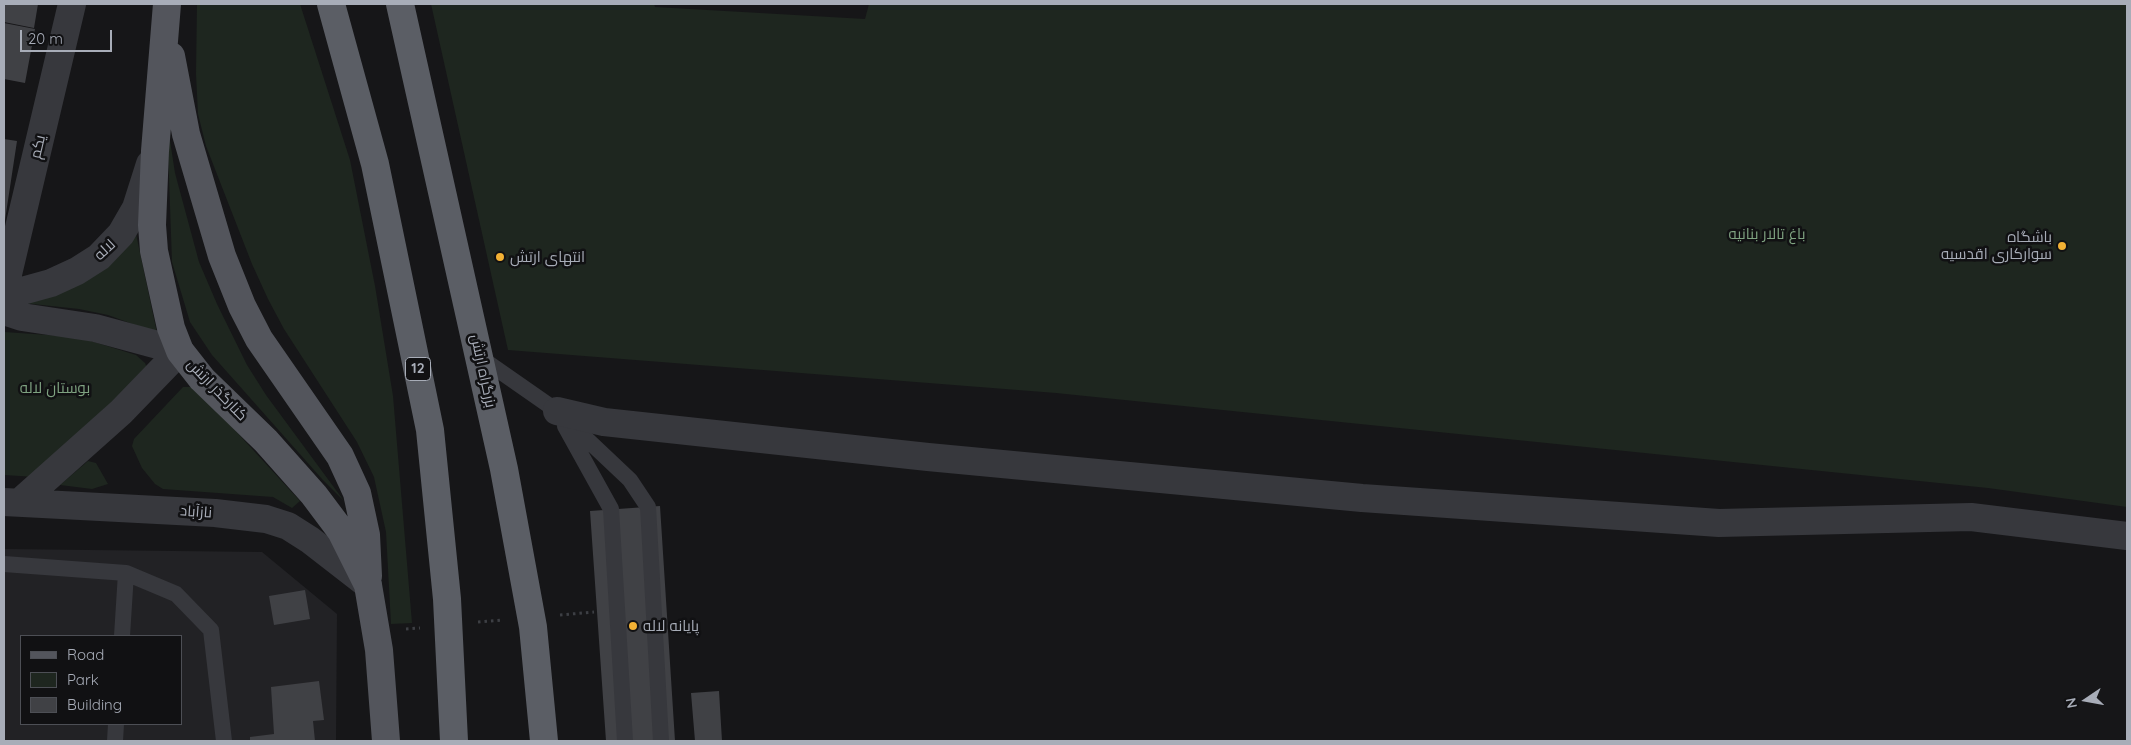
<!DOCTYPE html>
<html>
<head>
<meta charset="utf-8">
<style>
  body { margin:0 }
  #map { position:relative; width:2131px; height:745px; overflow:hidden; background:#161618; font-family:Quicksand,sans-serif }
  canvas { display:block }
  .frame { position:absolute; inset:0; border:5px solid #a8adb8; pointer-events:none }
  .legend { position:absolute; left:20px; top:635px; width:162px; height:90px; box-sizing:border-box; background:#111113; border:1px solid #4d4f55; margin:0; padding:6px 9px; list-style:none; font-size:15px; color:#a8adb8 }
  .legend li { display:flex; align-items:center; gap:10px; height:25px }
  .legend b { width:25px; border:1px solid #4d4f55 }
  .north { position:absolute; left:2061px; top:675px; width:50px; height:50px; -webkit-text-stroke:4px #111113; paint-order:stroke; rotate:258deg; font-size:14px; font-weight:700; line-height:20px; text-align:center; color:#a8adb8 }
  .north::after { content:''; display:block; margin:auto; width:18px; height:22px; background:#a8adb8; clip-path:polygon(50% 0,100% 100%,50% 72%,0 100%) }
  .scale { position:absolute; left:20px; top:30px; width:92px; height:22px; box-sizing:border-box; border:2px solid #a8adb8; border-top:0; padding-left:6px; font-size:15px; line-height:18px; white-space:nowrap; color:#a8adb8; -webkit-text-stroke:4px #111113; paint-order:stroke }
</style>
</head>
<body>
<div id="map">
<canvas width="2131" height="745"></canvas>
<div class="frame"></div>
<ul class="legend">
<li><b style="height:6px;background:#53555c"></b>Road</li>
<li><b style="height:14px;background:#1e261f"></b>Park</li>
<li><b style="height:14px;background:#404145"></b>Building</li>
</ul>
<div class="north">N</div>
<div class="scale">20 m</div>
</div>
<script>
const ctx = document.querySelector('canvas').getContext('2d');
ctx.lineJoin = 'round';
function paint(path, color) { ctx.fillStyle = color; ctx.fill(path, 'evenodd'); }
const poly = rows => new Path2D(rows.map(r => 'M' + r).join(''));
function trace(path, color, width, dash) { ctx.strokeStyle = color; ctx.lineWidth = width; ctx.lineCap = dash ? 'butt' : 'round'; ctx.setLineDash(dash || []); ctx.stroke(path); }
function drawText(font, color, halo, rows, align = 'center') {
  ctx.font = font + ' Quicksand,Cairo,sans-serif'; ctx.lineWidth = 5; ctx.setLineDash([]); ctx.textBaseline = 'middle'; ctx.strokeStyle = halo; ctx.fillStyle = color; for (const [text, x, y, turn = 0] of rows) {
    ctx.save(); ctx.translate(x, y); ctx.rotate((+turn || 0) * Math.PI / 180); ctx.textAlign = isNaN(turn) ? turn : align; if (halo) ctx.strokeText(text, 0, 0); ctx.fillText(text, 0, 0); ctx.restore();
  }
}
const built = poly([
  [4,549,262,552,337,614,336,741,4,741],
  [21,636,181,636,181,724,21,724]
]);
const green = poly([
  [197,4,300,4,350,160,375,286,393,396,412,623,391,624,386,532,374,477,357,442,284,329,268,299,252,264,206,146,198,114,196,74],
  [431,4,654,4,655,7,865,19,869,4,2127,4,2127,507,1988,488,1056,393,508,350],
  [167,121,175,173,199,262,217,304,247,365,266,395,344,501,322,479,212,355,190,322,172,262],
  [136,234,157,333,108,315,79,309,14,302,83,282,113,262],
  [4,332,78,337,136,355,145,363,148,370,36,477,4,475],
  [183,387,191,387,232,427,300,501,292,508,273,497,163,489,155,484,142,468,132,446,134,439],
  [88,461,96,463,108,484,92,489,60,485]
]);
const building = poly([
  [4,4,38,4,34,28,4,22],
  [4,23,35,29,25,83,4,79],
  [4,139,17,141,5,220,4,220],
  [660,506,675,741,606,741,590,511],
  [305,590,310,619,274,625,269,596],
  [319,681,324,720,313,721,315,741,250,741,250,737,274,734,271,687],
  [719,691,722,741,695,741,691,693]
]);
const path = poly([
  [560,615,594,612],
  [478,622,502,620],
  [406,629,420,628]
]);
const service = poly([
  [481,358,557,411,630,480,648,507,661,741],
  [565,426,611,509,625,741],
  [4,564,126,573,176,594,211,630,224,741],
  [122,636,126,573],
  [115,741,116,724]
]);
const minor = poly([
  [4,291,72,4],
  [4,296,51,283,77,271,99,257,121,234,136,208,150,164],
  [4,311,22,317,95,328,180,351],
  [557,411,604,422,928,457,1362,498,1719,523,1971,517,2127,536],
  [4,502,215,513,266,519,288,526,310,540,368,585],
  [20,502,121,412,180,351]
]);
const primary = poly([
  [167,4,155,151,152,225,154,251,171,328,180,351,202,379,266,441,314,495,341,531,368,585,379,650,386,741],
  [171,56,186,134,222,256,242,306,259,339,340,456,357,493,366,535,368,576]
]);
const trunk = poly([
  [331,4,375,164,430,430,447,599,454,741],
  [400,4,504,469,533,627,544,741]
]);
const markers = [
  [2062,246,5,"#f2b134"],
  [500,257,5,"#f2b134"],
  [633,626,5,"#f2b134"]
];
const shields = [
  [418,369,25]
];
const shieldNames = [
  ["12",418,369]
];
const streetNames = [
  ["یکم",38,147,-77],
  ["لاله",105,250,-43],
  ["بزرگراه ارتش",483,371,78],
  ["کنارگذر ارتش",217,390,46],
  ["نازآباد",196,512,4]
];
const parkNames = [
  ["باغ تالار بنانیه",1767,234],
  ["بوستان لاله",55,388]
];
const poiNames = [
  ["باشگاه",2052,237,"right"],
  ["سوارکاری اقدسیه",2052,254,"right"],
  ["انتهای ارتش",510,257],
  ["پایانه لاله",643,626]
];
paint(built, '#222225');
paint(green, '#1e261f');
paint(building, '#404145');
trace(path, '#3d3f44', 3, [2.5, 4]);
trace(service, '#37383d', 16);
trace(minor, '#37383d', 28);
trace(primary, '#53555c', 28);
trace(trunk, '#5b5e65', 28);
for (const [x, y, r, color] of markers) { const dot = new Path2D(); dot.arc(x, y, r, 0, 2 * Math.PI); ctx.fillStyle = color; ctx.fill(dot); trace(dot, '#111113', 2); }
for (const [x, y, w] of shields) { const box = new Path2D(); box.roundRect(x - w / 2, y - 11.5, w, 23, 4); ctx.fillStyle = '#111113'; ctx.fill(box); trace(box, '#a8adb8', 1); }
drawText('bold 14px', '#a8adb8', null, shieldNames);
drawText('15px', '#a8adb8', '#111113', streetNames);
drawText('15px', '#7fa381', '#111113', parkNames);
drawText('15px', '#a8adb8', '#111113', poiNames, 'left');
</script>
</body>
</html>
